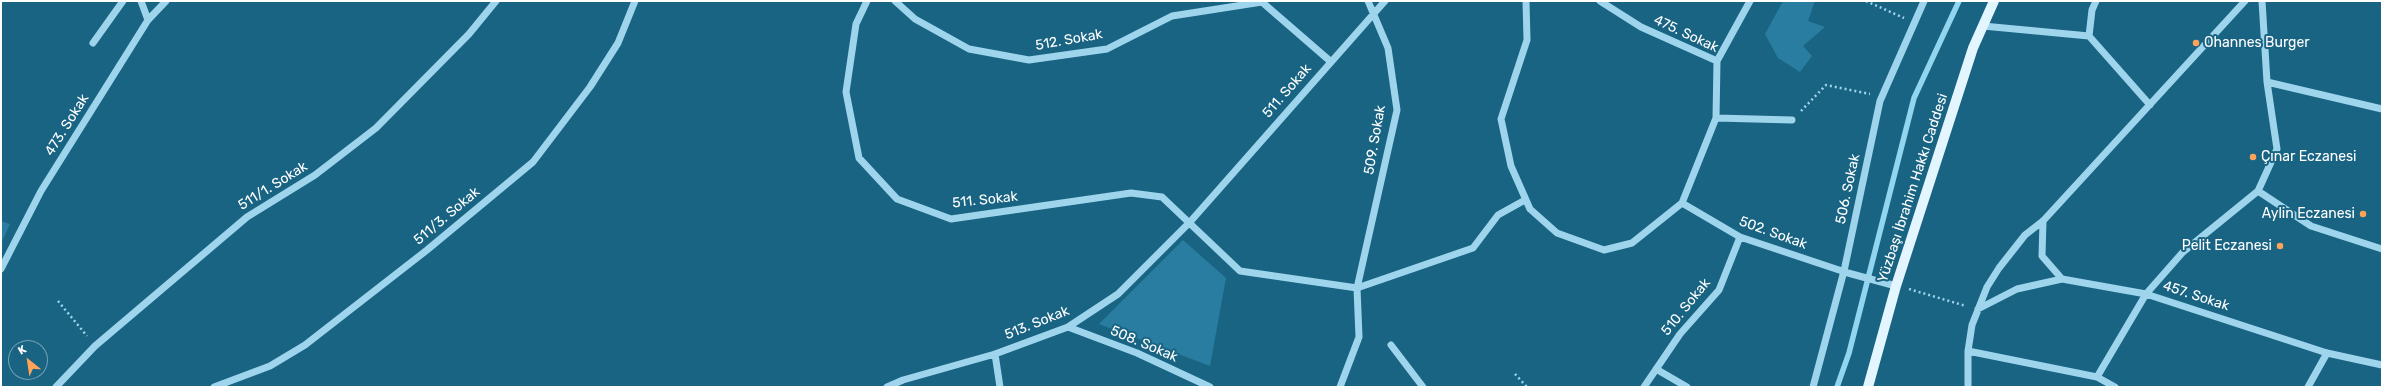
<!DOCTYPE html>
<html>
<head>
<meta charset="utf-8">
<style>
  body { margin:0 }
  #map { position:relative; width:2383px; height:388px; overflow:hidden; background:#196483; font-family:Rubik,sans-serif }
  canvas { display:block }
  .frame { position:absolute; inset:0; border:2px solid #fff; pointer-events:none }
  .north { position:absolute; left:8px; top:340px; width:40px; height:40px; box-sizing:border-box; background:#196483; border:1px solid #75a2b5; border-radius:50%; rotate:330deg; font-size:11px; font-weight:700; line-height:16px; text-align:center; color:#fff }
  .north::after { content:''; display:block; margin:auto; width:14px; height:18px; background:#ffa359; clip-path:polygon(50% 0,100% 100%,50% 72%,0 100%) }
</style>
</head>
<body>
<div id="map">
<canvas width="2383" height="388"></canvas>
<div class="frame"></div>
<div class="north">K</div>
</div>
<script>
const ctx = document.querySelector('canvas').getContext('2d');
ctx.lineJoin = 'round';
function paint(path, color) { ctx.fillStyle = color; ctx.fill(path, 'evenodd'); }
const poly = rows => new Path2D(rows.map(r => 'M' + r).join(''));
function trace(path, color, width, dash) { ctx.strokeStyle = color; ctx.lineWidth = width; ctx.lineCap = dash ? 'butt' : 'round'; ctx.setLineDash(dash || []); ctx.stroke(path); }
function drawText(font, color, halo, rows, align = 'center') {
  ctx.font = font + ' Rubik,sans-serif'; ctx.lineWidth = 4; ctx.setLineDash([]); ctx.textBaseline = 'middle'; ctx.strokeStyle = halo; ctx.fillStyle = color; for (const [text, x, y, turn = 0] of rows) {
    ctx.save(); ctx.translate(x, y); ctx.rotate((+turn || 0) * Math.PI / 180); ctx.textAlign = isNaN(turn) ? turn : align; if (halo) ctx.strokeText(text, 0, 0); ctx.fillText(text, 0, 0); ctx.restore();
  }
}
const green = poly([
  [1783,1,1815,1,1808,21,1825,27,1803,46,1812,56,1800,72,1778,58,1765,34],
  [1,221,10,224,1,244],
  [1183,240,1226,278,1210,366,1099,324]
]);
const stream = poly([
  [1837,387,1849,353,1914,98,1959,1]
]);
const path = poly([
  [1866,1,1904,18],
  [1801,111,1826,85,1870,94],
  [1909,289,1966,306],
  [58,301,87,336],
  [1515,374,1527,387]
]);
const minor = poly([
  [141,1,148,20],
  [867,1,856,24,846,92,859,158,897,199,951,219,1131,193,1162,197,1240,271,1357,288,1473,248,1498,215,1525,200],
  [895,1,915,19,969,49,1029,60,1107,49,1172,16,1262,2,1330,61],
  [1526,1,1527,40,1501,119,1511,166,1530,209,1557,233,1604,250,1632,243,1682,203,1716,118,1717,61,1750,1],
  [1600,1,1641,27,1717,61],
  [1983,26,2089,36,2150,105],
  [2089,36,2092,10,2096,1],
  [93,43,123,1],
  [2267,82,2382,109],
  [1716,118,1792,120],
  [2258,191,2311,226,2382,249],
  [1682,203,1740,237,1848,273,1896,286],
  [2043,221,2042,256,2062,279],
  [1,269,41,191,148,20,166,1],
  [1978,309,2017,289,2062,279,2146,294,2327,353,2382,365],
  [1068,327,1137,353,1210,387],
  [1391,345,1423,387],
  [1968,351,2097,377,2115,387],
  [995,354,1000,387],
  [1656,369,1687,387],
  [2097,377,2146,294,2183,252,2258,191,2277,149,2267,82,2262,1],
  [56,387,95,346,247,217,315,175,376,128,469,34,496,1],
  [214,387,270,366,305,345,427,250,533,162,590,87,618,43,635,1],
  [887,387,903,380,995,354,1068,327,1118,294,1190,222,1385,1],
  [1340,387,1359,337,1357,288,1397,110,1388,48,1368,1],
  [1644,387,1680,334,1719,290,1740,237],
  [1813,387,1844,271,1880,101,1924,1],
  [1968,387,1968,351,1972,325,1987,287,1999,268,2025,235,2043,221,2245,1],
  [2308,387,2327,353]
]);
const major = poly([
  [1868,387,1896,286,1973,48,1994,1]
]);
const markers = [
  [2196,43,4,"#ffa359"],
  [2253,157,4,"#ffa359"],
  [2363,214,4,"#ffa359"],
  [2280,246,4,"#ffa359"]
];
const streetNames = [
  ["475. Sokak",1686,34,25],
  ["512. Sokak",1069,40,-10],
  ["511. Sokak",1287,91,-49],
  ["473. Sokak",67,125,-58],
  ["509. Sokak",1375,140,-80],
  ["511/1. Sokak",273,186,-32],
  ["Yüzbaşı İbrahim Hakkı Caddesi",1913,188,-72],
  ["506. Sokak",1848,189,-78],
  ["511. Sokak",985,200,-6],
  ["511/3. Sokak",447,216,-40],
  ["502. Sokak",1773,233,20],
  ["457. Sokak",2196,296,18],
  ["510. Sokak",1686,307,-51],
  ["513. Sokak",1037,323,-22],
  ["508. Sokak",1144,344,23]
];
const poiNames = [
  ["Ohannes Burger",2204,43],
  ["Çınar Eczanesi",2261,157],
  ["Aylin Eczanesi",2355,214,"right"],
  ["Pelit Eczanesi",2272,246,"right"]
];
paint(green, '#287da1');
trace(stream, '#91d5ee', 5.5);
trace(path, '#9ed5ec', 2.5, [2, 3]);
trace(minor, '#9ed5ec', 7);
trace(major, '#e3f5ff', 10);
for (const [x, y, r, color] of markers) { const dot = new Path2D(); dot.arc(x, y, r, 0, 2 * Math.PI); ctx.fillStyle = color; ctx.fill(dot); trace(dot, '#196483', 1.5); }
drawText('14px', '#fff', '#196483', streetNames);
drawText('14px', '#fff', '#196483', poiNames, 'left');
</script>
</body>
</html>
